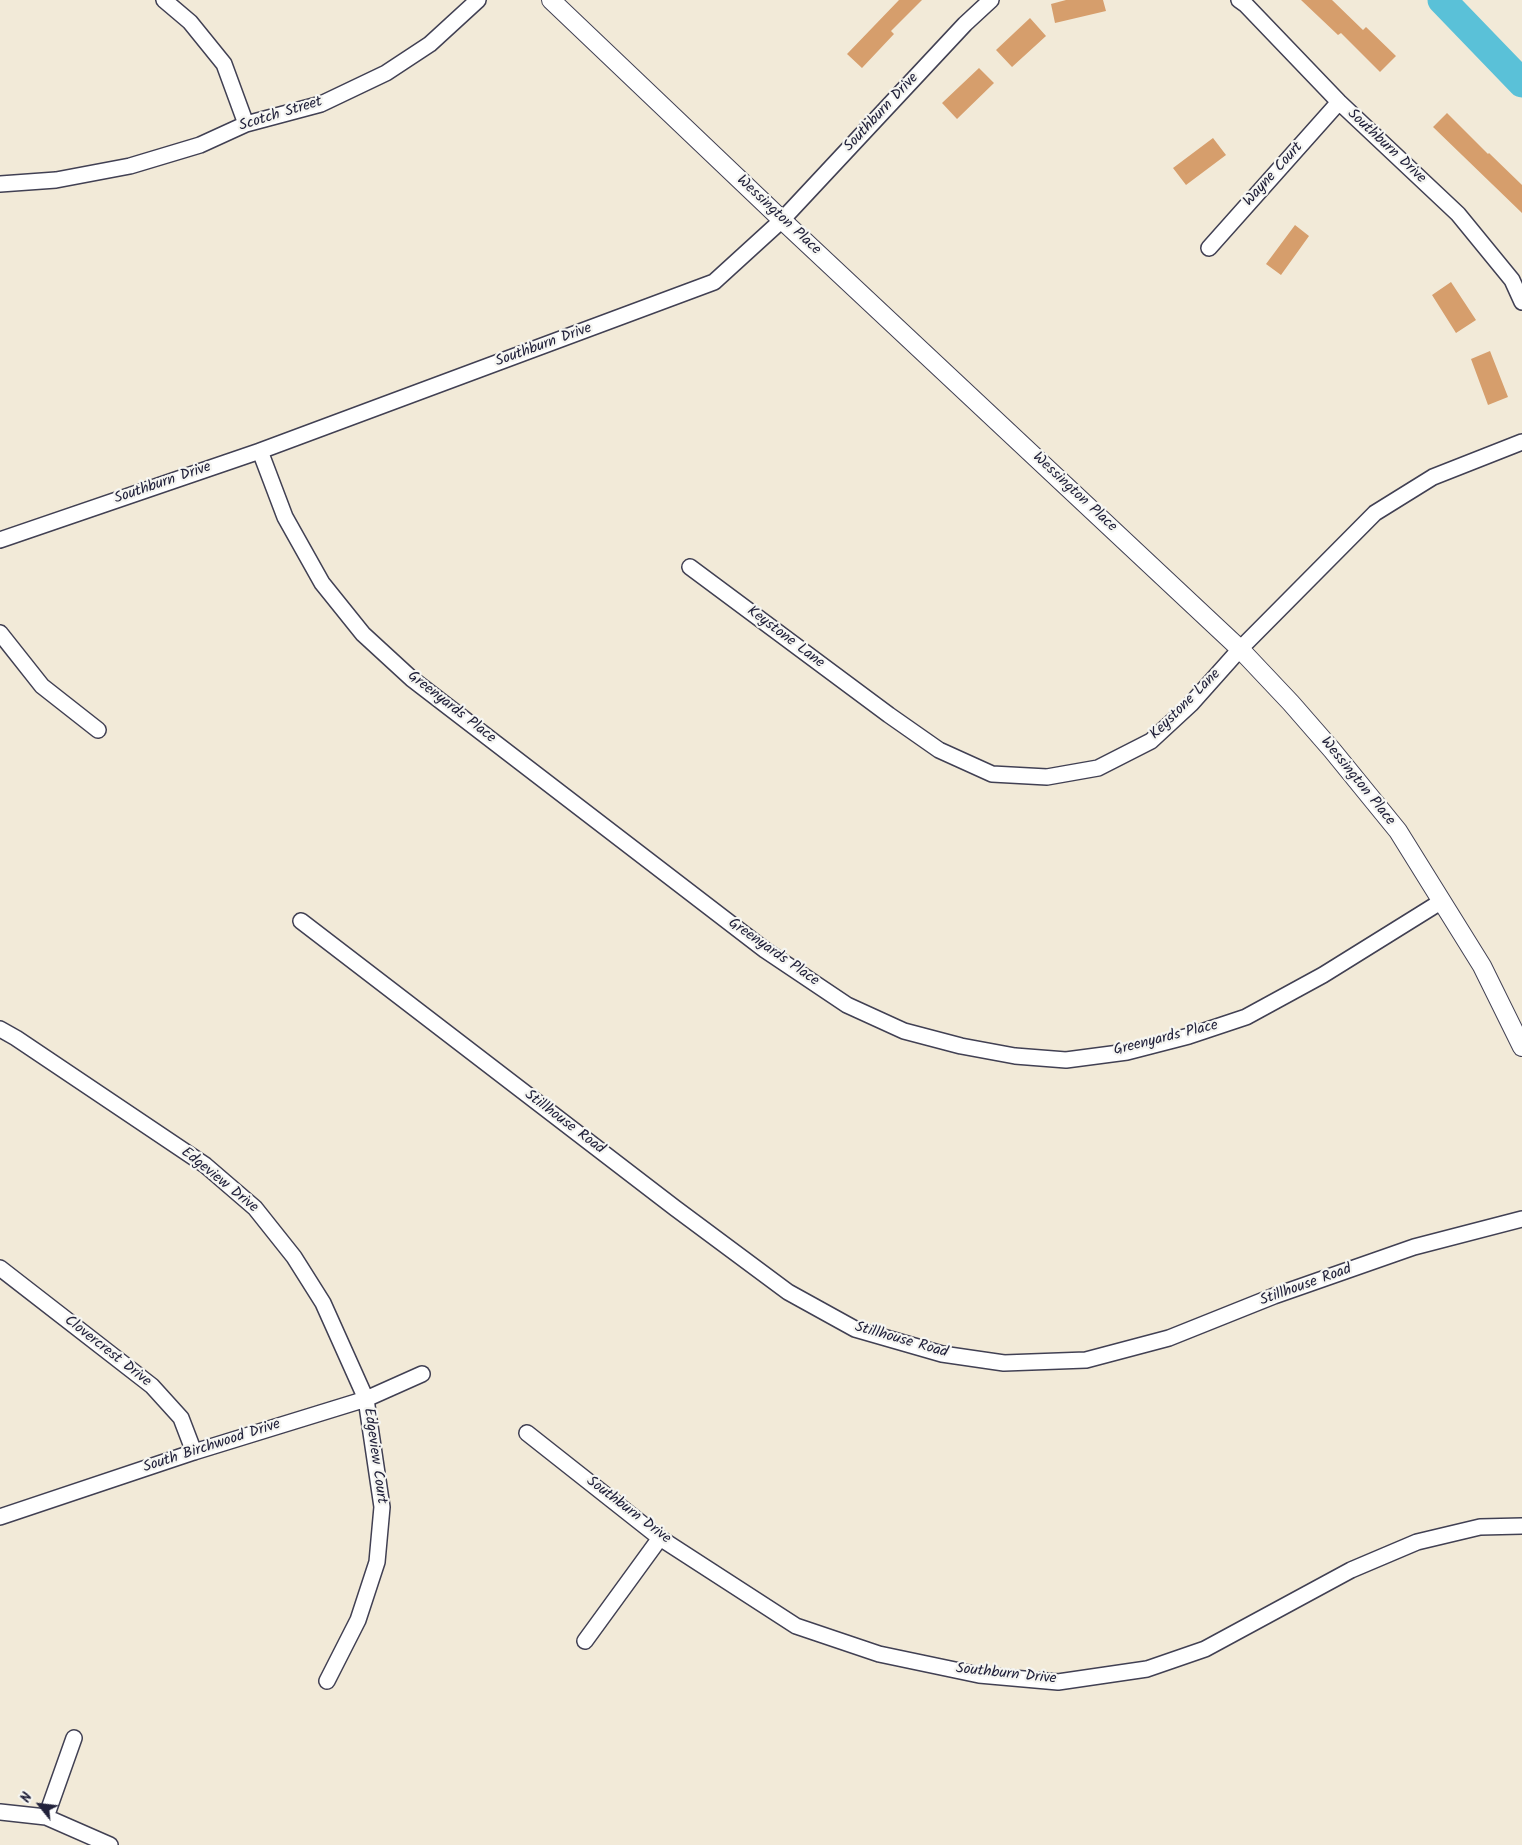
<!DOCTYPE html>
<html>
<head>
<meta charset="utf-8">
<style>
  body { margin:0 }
  #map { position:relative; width:1522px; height:1845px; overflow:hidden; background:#f2ead8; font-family:Kalam,sans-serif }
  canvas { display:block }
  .north { position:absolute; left:15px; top:1780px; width:50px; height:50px; -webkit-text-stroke:4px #f6f6f2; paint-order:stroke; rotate:299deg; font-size:14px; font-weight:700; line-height:20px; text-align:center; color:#22223b }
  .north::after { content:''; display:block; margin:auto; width:18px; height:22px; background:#22223b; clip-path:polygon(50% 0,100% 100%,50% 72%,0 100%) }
</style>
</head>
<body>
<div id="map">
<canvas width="1522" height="1845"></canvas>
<div class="north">N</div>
</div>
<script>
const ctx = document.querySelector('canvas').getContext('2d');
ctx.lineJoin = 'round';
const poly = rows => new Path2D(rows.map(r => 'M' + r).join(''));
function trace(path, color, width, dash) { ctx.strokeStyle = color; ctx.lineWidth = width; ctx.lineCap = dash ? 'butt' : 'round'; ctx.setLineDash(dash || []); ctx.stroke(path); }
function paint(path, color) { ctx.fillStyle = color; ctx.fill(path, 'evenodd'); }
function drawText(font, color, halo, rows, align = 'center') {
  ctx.font = font + ' Kalam,sans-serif'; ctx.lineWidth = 4.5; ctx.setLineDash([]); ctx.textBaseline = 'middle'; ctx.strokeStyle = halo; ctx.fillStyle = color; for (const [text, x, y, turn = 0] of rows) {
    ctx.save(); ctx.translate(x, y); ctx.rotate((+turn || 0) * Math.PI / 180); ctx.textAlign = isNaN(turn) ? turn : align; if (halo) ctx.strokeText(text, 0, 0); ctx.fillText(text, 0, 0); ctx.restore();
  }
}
const river = poly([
  [1442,0,1522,83]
]);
const building = poly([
  [899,0,922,0,891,31,894,34,862,68,847,54],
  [1066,0,1103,0,1106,11,1055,23,1051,4],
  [1301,0,1332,0,1363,30,1366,27,1396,56,1380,72,1341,33,1338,35],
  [1030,18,1046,36,1012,67,996,50],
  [979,68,994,83,957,119,942,103],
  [1447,113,1488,154,1489,153,1522,185,1522,213,1433,127],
  [1213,138,1226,155,1186,185,1173,168],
  [1295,225,1309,236,1281,275,1266,264],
  [1451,282,1476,320,1456,333,1432,295],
  [1490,351,1508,397,1488,405,1471,359]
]);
const minor = poly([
  [164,0,190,22,224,64,246,124],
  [1239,0,1246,5,1339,102,1458,214,1512,280,1522,302],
  [0,184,56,180,130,166,200,145,246,124,321,104,386,73,430,44,478,0],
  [1209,248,1339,102],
  [260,451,285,517,322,583,363,634,412,679,765,950,847,1005,904,1031,961,1046,1015,1056,1066,1060,1127,1052,1189,1036,1246,1017,1323,975,1442,901],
  [0,540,260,451,714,282,782,220,965,24,991,0],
  [690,567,889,715,939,750,992,774,1047,777,1098,768,1151,741,1191,704,1240,649,1375,513,1433,477,1522,442],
  [0,633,42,686,98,730],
  [301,921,675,1208,788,1292,855,1329,942,1354,1004,1363,1086,1360,1169,1338,1274,1296,1414,1247,1522,1219],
  [0,1029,16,1038,205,1165,255,1208,294,1257,323,1303,366,1399,382,1507,377,1562,358,1620,327,1681],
  [0,1268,152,1386,181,1418,194,1452],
  [527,1433,660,1538,796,1626,879,1654,979,1675,1058,1682,1147,1669,1205,1649,1351,1570,1417,1542,1480,1527,1522,1526],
  [0,1517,194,1452,366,1399,422,1374],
  [585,1641,660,1538],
  [0,1812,46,1817,110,1845],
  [46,1817,74,1738]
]);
const tertiary = poly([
  [551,0,782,220,1240,649,1291,703,1332,750,1398,831,1482,966,1522,1047]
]);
const streetNames = [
  ["Southburn Drive",882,113,-47],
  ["Scotch Street",281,115,-17],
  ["Southburn Drive",1386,147,43],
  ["Wayne Court",1274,175,-48],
  ["Wessington Place",778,216,43],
  ["Southburn Drive",544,346,-20],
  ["Southburn Drive",163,484,-19],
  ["Wessington Place",1074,493,43],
  ["Keystone Lane",785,638,37],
  ["Keystone Lane",1186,705,-45],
  ["Greenyards Place",451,708,38],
  ["Wessington Place",1357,782,51],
  ["Greenyards Place",773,953,35],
  ["Greenyards Place",1166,1039,-14],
  ["Stillhouse Road",564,1123,37],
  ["Edgeview Drive",219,1181,39],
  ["Stillhouse Road",1306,1286,-20],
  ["Stillhouse Road",901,1341,16],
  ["Clovercrest Drive",107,1352,38],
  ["South Birchwood Drive",212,1447,-18],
  ["Edgeview Court",374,1456,82],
  ["Southburn Drive",628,1511,37],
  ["Southburn Drive",1006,1675,6]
];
trace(river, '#5ac1d8', 29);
paint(building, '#d69e6c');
trace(minor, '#414053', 18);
trace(tertiary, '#414053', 20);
trace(minor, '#fff', 15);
trace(tertiary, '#fff', 18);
drawText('15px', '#22223b', '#f6f6f2', streetNames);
</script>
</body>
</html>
